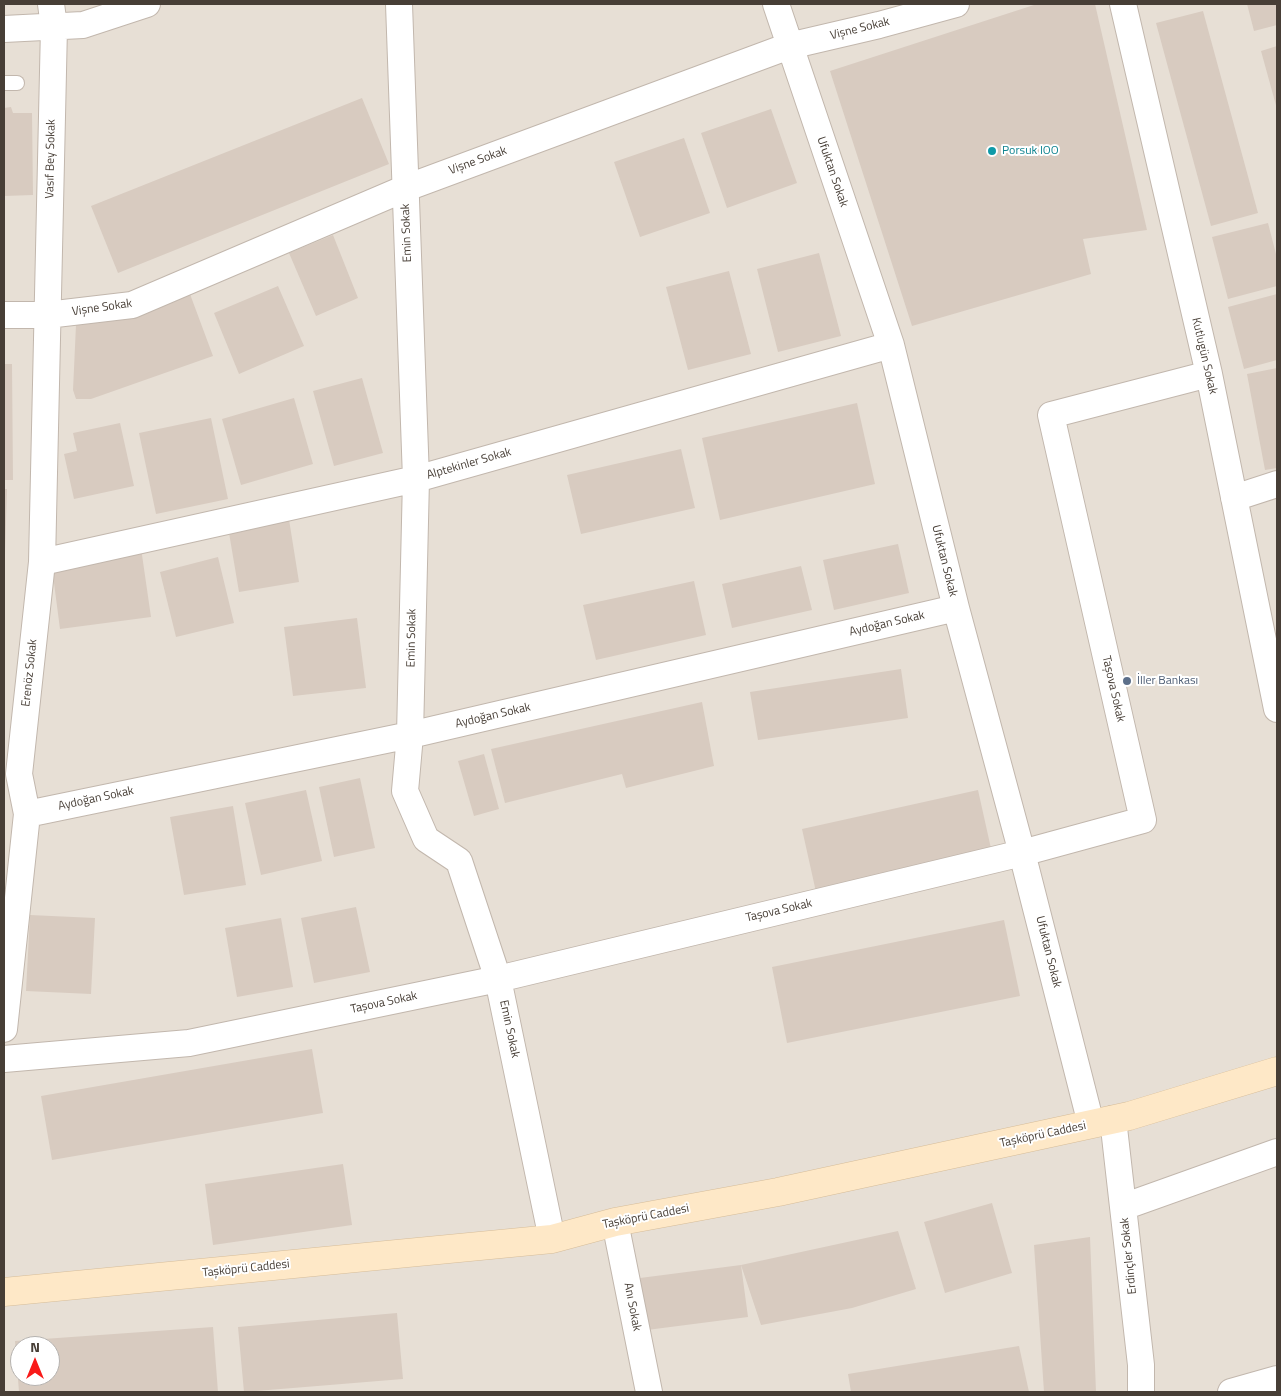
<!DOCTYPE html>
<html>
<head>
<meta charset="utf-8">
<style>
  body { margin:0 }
  #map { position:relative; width:1281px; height:1396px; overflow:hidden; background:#f4eee7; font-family:"Titillium Web",sans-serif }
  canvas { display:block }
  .frame { position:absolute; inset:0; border:5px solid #473e36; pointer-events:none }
  .north { position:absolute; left:10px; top:1336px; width:50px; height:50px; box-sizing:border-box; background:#fff; border:1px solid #b5b2af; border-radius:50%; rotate:0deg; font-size:14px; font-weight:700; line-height:20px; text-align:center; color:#473e36 }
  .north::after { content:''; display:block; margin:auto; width:18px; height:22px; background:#f91a19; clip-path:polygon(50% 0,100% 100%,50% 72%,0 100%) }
</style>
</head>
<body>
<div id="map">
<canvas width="1281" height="1396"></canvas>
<div class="frame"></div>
<div class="north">N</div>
</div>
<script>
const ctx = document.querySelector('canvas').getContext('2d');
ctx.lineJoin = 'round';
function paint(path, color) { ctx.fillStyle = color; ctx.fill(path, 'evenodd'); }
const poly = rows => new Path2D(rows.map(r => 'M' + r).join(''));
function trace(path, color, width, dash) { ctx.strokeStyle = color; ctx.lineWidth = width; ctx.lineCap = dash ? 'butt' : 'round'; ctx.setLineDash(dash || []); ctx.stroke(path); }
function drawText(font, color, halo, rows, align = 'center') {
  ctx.font = font + ' "Titillium Web",sans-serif'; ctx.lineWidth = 4; ctx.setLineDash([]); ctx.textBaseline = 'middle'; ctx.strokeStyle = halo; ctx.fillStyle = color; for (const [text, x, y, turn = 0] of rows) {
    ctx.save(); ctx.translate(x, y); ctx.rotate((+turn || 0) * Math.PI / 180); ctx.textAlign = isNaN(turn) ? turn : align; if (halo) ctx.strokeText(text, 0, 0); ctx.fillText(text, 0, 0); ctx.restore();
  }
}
const residential = poly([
  [4,4,1277,4,1277,1392,4,1392],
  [20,1346,50,1346,50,1376,20,1376]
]);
const building = poly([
  [1037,4,1095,4,1147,230,1083,239,1091,274,912,326,830,71],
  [1247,4,1277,4,1277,25,1254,31],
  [1203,11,1258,213,1211,226,1156,23],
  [1277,46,1277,109,1261,51],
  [362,98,389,164,118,273,91,206],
  [11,107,13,113,32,113,33,195,4,196,4,108],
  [771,109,797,183,727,208,701,133],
  [684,138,710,213,640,237,614,162],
  [1268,223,1277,258,1277,286,1228,299,1212,237],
  [333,235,358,298,316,316,289,253],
  [819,253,841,336,778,352,757,269],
  [729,271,751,354,688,370,666,287],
  [187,286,213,356,91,399,76,399,73,390,76,325],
  [278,286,304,346,239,374,214,313],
  [1277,294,1277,360,1244,369,1228,307],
  [4,364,12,364,13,480,4,480],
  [1277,368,1277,468,1265,470,1247,374],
  [362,378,383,453,334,466,313,391],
  [294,398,313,464,241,485,222,419],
  [857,403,875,484,720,520,702,438],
  [211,418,228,499,156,514,139,433],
  [120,423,134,486,74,499,64,454,77,451,73,433],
  [681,449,695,508,581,534,567,475],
  [4,489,7,489,5,554,4,554],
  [287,507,299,582,239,592,228,527],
  [898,544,909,593,834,610,823,560],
  [141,548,151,617,60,629,51,560],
  [218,557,234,623,176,637,160,572],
  [801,566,812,610,732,628,722,584],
  [694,581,706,635,596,660,583,605],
  [357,618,366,688,293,696,284,627],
  [901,669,908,718,758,740,750,692],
  [702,702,714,766,626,788,622,774,505,803,491,749],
  [484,754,499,809,474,816,458,761],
  [360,778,375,848,334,857,319,787],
  [306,790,322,861,261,875,245,803],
  [978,790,992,853,816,892,802,829],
  [233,806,246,885,184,895,170,817],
  [356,907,370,972,314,983,301,918],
  [30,915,95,918,91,994,26,991],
  [281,918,293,987,237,997,225,928],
  [1004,920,1020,996,787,1043,772,967],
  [312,1049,323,1113,52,1160,41,1096],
  [343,1164,352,1225,213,1245,205,1184],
  [992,1203,1012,1273,945,1293,924,1222],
  [898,1231,916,1289,852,1308,761,1325,741,1265],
  [1090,1237,1096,1392,1044,1392,1034,1245],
  [741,1265,748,1317,647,1330,640,1278],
  [397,1313,403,1379,244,1392,238,1327],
  [213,1327,218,1392,19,1392,15,1341],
  [20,1346,50,1346,50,1376,20,1376],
  [1019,1346,1029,1392,851,1392,848,1374]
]);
const lane = poly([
  [4,83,17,83]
]);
const street = poly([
  [399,4,416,479,410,735,405,791,426,839,459,861,498,979,552,1239],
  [776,4,891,345,956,608,1022,853,1091,1124],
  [1123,4,1209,374,1277,709],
  [4,29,83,25,147,4],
  [4,315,47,315,132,305,406,188,789,46,879,25,956,4],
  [1234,498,1277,484],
  [42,562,416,479,891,345],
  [27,814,410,735,956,608],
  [4,1029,27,814,19,774,42,562,54,27,51,4],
  [4,1059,189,1043,498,979,1022,853,1143,820,1051,415,1209,374],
  [1113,1119,1141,1365,1141,1392],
  [1123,1207,1277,1152],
  [615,1222,649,1392],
  [1231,1392,1277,1379]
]);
const secondary = poly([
  [4,1292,552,1239,615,1222,778,1192,1129,1116,1277,1071]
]);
const markers = [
  [992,151,5,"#0f9aa8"],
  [1127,681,5,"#5c6f8a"]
];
const streetNames = [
  ["Vişne Sokak",860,29,-14],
  ["Vasıf Bey Sokak",51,159,-89],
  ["Vişne Sokak",478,161,-20],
  ["Ufuktan Sokak",832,172,71],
  ["Emin Sokak",407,233,-92],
  ["Vişne Sokak",102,308,-8],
  ["Kutlugün Sokak",1204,356,77],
  ["Alptekinler Sokak",469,464,-16],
  ["Ufuktan Sokak",944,561,76],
  ["Aydoğan Sokak",887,624,-13],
  ["Emin Sokak",412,638,-89],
  ["Erenöz Sokak",30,673,-84],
  ["Taşova Sokak",1113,689,77],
  ["Aydoğan Sokak",493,716,-13],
  ["Aydoğan Sokak",96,799,-12],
  ["Taşova Sokak",779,911,-13],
  ["Ufuktan Sokak",1048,952,76],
  ["Taşova Sokak",384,1003,-12],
  ["Emin Sokak",509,1029,78],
  ["Taşköprü Caddesi",1043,1135,-12],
  ["Taşköprü Caddesi",646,1217,-11],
  ["Erdinçler Sokak",1129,1256,-96],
  ["Taşköprü Caddesi",246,1269,-6],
  ["Anı Sokak",632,1307,79]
];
const cultureNames = [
  ["Porsuk IOO",1002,151]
];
const serviceNames = [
  ["İller Bankası",1137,681]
];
paint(residential, '#e7dfd5');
paint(building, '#d8cbc0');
trace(lane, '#c2b7ad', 16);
trace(street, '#c2b7ad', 28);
trace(secondary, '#d6bd9a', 29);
trace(lane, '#fff', 14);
trace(street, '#fff', 26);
trace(secondary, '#fee8c7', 28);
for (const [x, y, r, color] of markers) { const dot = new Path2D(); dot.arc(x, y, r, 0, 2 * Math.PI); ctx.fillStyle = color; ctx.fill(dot); trace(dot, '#fff', 2); }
drawText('12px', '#473e36', '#fff', streetNames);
drawText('12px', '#0d838f', '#fff', cultureNames, 'left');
drawText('12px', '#4e5e75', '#fff', serviceNames, 'left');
</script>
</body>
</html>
